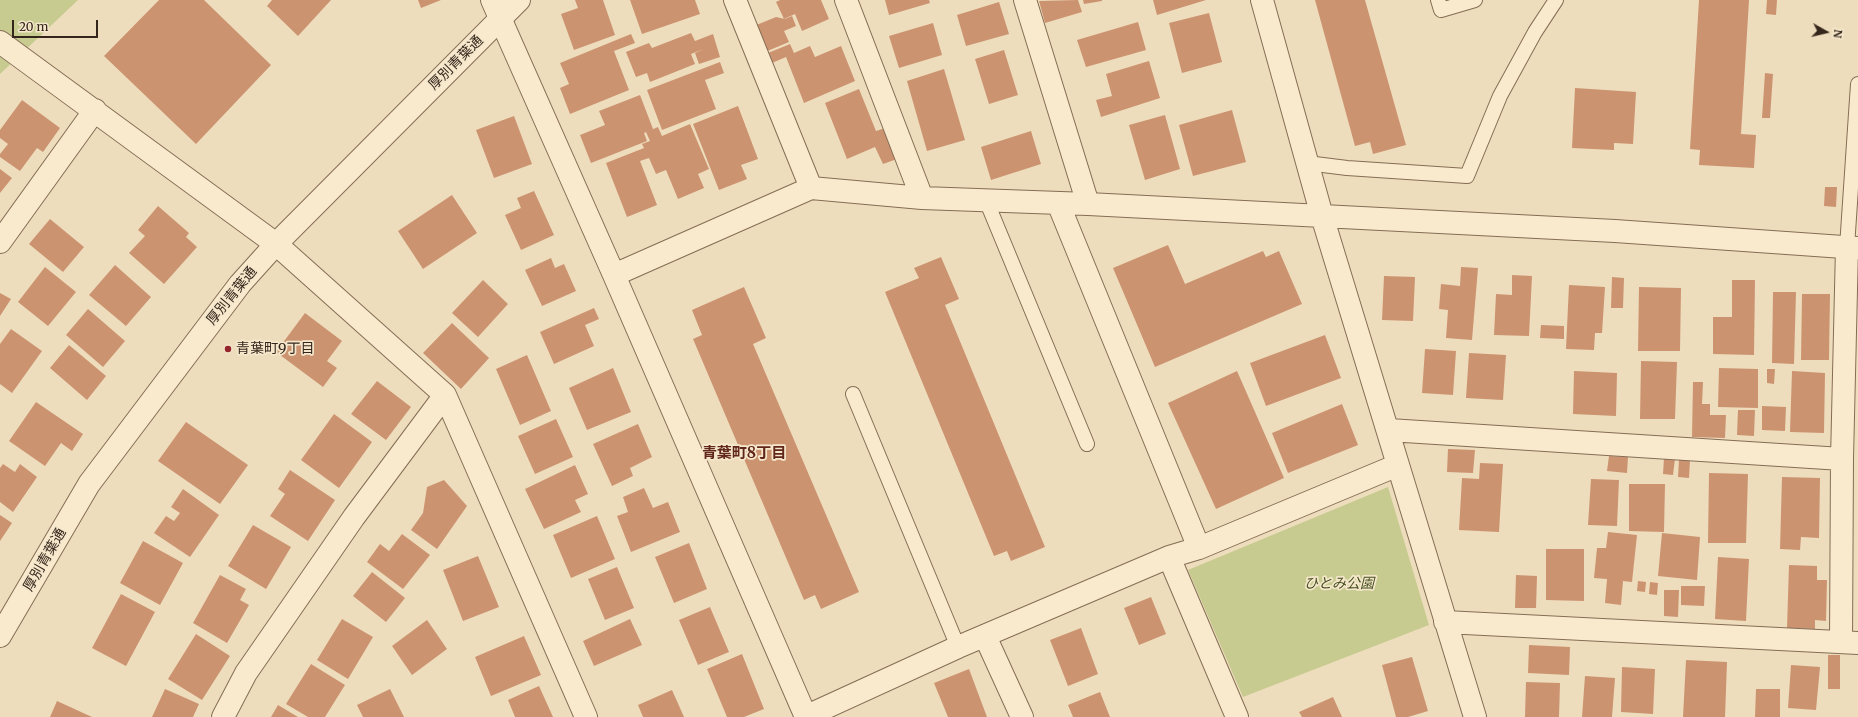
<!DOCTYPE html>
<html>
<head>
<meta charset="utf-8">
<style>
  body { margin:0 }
  #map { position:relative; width:1858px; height:717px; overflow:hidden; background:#eeddbc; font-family:Merriweather,serif }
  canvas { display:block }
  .north { position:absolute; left:1806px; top:12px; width:40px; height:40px; -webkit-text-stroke:3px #f5e7cb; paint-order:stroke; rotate:98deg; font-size:11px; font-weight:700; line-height:16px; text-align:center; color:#34261b }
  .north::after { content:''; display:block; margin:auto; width:14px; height:18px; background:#34261b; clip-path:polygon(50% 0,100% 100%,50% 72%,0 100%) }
  .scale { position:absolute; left:12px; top:20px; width:86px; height:18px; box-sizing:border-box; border:2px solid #34261b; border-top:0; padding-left:5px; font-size:12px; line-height:14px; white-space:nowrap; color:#34261b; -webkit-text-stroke:3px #f5e7cb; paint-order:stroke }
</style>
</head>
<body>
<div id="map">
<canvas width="1858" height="717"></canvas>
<div class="north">N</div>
<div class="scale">20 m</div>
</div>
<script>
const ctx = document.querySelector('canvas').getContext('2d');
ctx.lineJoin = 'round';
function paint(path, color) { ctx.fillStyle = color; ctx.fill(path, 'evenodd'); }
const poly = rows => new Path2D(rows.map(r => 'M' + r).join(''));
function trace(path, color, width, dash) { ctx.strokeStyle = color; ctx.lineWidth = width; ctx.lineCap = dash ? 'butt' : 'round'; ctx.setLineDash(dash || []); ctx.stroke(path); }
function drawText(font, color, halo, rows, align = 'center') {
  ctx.font = font + ' Merriweather,"Noto Sans JP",serif'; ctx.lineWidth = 3.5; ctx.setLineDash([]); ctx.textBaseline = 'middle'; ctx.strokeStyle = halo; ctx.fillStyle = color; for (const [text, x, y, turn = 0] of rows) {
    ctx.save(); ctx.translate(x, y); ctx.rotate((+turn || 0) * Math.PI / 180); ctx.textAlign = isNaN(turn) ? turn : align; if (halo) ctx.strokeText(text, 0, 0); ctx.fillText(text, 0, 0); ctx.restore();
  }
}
const green = poly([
  [0,0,78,0,0,74],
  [1388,487,1429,625,1243,697,1188,570]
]);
const building = poly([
  [159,0,204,0,271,65,196,144,104,56],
  [272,0,331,0,298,36,267,6],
  [418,0,441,0,421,8],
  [575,0,603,0,615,35,574,50,561,14,578,8],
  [630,0,695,0,700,14,642,34],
  [780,0,821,0,829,19,802,31,795,14,784,19,776,2],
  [885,0,929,0,930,3,889,15],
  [1078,0,1082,12,1045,23,1039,1],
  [1083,0,1102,0,1102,1,1084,4],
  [1153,0,1206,0,1157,15],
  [1315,0,1365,0,1406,145,1373,154,1370,142,1355,146],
  [1699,0,1749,0,1741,134,1756,135,1754,168,1699,165,1700,150,1690,149],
  [1767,0,1777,0,1776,15,1766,14],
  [999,2,1009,34,966,46,957,15],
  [1209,13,1222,62,1182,73,1169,23],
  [792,16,796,26,784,31,789,42,765,52,754,26,776,17,785,19],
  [1138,22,1146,50,1086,67,1077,40],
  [933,23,942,55,899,68,889,36],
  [691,33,695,41,713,34,720,57,699,64,695,53,704,49,691,54,695,64,650,82,647,73,636,77,626,52,649,43,652,48],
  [631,34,635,43,614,51,629,90,570,114,560,88,569,84,560,63],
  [790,44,794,53,810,46,815,57,841,46,855,81,804,103,786,57,772,63,768,53],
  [1004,50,1018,95,989,104,975,59],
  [1149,61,1160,98,1101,117,1096,100,1112,96,1106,74],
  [720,62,724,73,705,80,716,109,662,130,647,90],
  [944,69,965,140,927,151,907,81],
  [1765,73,1773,74,1770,118,1762,118],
  [1575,88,1636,92,1633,144,1614,143,1614,150,1572,148],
  [859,89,876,131,885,128,897,159,883,164,875,147,847,159,825,103],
  [640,95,653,129,644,133,647,141,591,163,580,135,605,125,599,111],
  [22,100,60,128,43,152,37,148,20,171,0,157,0,154,8,144,0,138,0,130],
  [738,106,758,159,741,165,747,179,719,190,693,124],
  [1232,110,1246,162,1193,176,1179,125],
  [1165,115,1180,169,1145,180,1129,125],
  [514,116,532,164,494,178,476,130],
  [690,124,709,169,698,174,704,188,678,199,666,170,656,174,649,158,640,161,657,205,627,217,606,163,644,148,642,144,650,141,646,132,658,127,662,136],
  [1031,131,1041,164,991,180,981,147],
  [0,169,12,178,0,193],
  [1825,187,1837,187,1836,207,1824,206],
  [534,191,554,235,521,250,505,215,521,208,517,198],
  [452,195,477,233,423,269,398,231],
  [158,206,189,233,186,237,197,247,164,284,129,253,145,236,138,230],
  [50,219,84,247,63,272,29,244],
  [1168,245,1185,284,1263,251,1266,257,1279,251,1302,304,1155,367,1113,268],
  [941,257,959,299,945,305,1045,547,1011,561,1007,551,994,556,885,292,919,278,914,268],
  [551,258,555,268,564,264,576,291,542,306,525,270],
  [115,265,151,297,126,326,89,295],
  [45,267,76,292,48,326,18,302],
  [1461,267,1478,268,1472,340,1446,338,1448,310,1439,309,1441,284,1460,286],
  [1512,275,1532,276,1529,336,1494,335,1496,294,1512,295],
  [1384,276,1415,277,1413,321,1382,320],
  [1612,277,1624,278,1623,308,1611,308],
  [483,280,508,304,478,337,452,313],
  [1732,280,1755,280,1754,355,1713,354,1713,317,1732,317],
  [1569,285,1605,287,1602,333,1595,333,1594,350,1566,349],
  [744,287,766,338,753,344,859,592,821,609,815,595,804,600,693,339,702,335,692,310],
  [1639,287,1681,288,1680,351,1638,351],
  [1773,292,1796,292,1794,364,1772,363],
  [0,293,11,299,0,316],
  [1802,294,1830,294,1829,360,1801,360],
  [594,308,599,319,585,325,594,346,554,364,540,332],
  [88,309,125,341,103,367,66,335],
  [305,313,342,341,327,361,337,368,323,387,276,352],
  [452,323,489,358,461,389,423,353],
  [1541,325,1564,326,1564,339,1540,338],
  [11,329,42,351,12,393,0,384,0,344],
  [1325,335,1341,378,1266,406,1250,363],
  [69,345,106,376,87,400,50,368],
  [1425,349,1456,351,1453,395,1422,393],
  [1469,353,1506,355,1503,400,1466,398],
  [527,355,551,411,520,425,496,369],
  [1641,361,1677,362,1675,419,1640,419],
  [613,368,631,412,587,430,569,388],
  [1719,368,1758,369,1758,408,1718,407],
  [1767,369,1775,369,1774,384,1767,383],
  [1237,371,1284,478,1216,509,1168,403],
  [1574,371,1617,373,1616,416,1573,414],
  [1792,371,1825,373,1824,433,1790,432],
  [377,381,411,407,386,440,351,414],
  [1693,382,1703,382,1702,404,1710,404,1710,415,1726,415,1725,438,1692,437],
  [36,402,83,434,72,451,61,443,45,466,9,441],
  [1342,404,1358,445,1288,473,1272,433],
  [1762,406,1786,407,1785,431,1762,430],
  [1738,410,1755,410,1754,436,1737,435],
  [334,414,372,442,339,488,301,460],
  [556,419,573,457,535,474,518,436],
  [186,422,248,465,220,504,158,461],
  [638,424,652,457,630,468,633,476,612,486,593,444],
  [1448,449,1475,450,1473,473,1447,472],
  [1609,456,1628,457,1627,473,1607,471],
  [1664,458,1675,459,1673,475,1663,474],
  [1679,459,1690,460,1689,478,1678,477],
  [1480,463,1503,464,1499,532,1459,530,1462,478,1479,479],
  [3,464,15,472,20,464,37,477,13,512,0,502,0,468],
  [575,465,588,494,575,500,581,512,544,529,525,489],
  [290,470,335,500,308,541,270,516,285,494,278,489],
  [1709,473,1748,474,1746,543,1708,543],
  [1782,477,1820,478,1819,538,1801,537,1800,550,1780,549],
  [1591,479,1619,480,1617,526,1588,525],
  [444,480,467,506,437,549,411,530,423,513,427,487],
  [1629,484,1665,484,1664,532,1629,531],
  [644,488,653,508,668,502,680,532,631,552,617,516,628,512,623,497],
  [183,489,219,515,190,557,154,533,166,516,174,521,180,513,171,507],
  [0,515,12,523,0,541],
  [597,516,615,559,571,578,553,535],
  [253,525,291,547,266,589,228,566],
  [1608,532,1637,535,1632,582,1623,581,1621,605,1605,603,1607,579,1594,578,1597,548,1606,548],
  [1662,533,1700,537,1697,580,1658,576],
  [402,534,430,555,403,589,367,562,380,544,389,551],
  [143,541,183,563,160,605,120,583],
  [689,543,707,589,674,603,655,557],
  [1546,549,1584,549,1584,601,1546,600],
  [478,556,499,607,463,621,443,570],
  [1718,557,1749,559,1746,621,1715,619],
  [1789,565,1817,566,1817,580,1827,580,1826,621,1815,620,1815,629,1787,628],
  [617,567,634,608,605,620,588,579],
  [372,572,405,598,386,622,353,596],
  [220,575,246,589,240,600,249,605,227,643,193,623],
  [1516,575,1537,576,1536,608,1515,608],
  [1638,581,1646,582,1645,592,1637,591],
  [1650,582,1658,583,1657,595,1649,594],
  [1681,586,1705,586,1704,606,1681,605],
  [1664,590,1679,590,1678,617,1664,616],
  [121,594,155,612,126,666,92,648],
  [1151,597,1166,634,1139,645,1124,608],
  [710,607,729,652,698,665,679,620],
  [342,619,373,637,348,679,317,660],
  [630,619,642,645,594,666,583,641],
  [427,620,447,649,412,675,392,646],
  [1081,628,1098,674,1068,686,1050,640],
  [196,634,230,656,202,700,168,679],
  [524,636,541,675,491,696,475,657],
  [1529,645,1570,647,1569,675,1528,673],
  [742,654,764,709,744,717,727,717,707,669],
  [1828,655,1840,655,1840,689,1828,689],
  [1412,657,1428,711,1408,717,1396,717,1382,665],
  [1686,660,1727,662,1725,717,1683,717],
  [311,664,345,685,325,717,308,717,286,704],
  [1791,665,1820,667,1816,710,1788,708],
  [1622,667,1655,669,1653,714,1621,712],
  [969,669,987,717,948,717,934,683],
  [1585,676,1615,678,1612,717,1582,717],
  [1526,682,1560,683,1559,717,1525,717],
  [539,686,553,717,515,717,508,700],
  [165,689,199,704,193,717,152,717],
  [390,689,404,717,363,717,357,705],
  [1756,689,1780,689,1780,717,1755,717],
  [672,690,684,717,643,717,638,705],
  [1100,692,1110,717,1073,717,1068,705],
  [1333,697,1342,717,1302,717,1299,712],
  [57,701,92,717,50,717],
  [278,705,298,717,271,717]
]);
const service = poly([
  [1438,0,1441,10,1475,0],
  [1307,163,1347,168,1467,176,1500,96,1535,32,1556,0],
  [986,200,1087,444],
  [1847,247,1858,84],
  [853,394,958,647]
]);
const minor = poly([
  [492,0,614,275,806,717],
  [735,0,811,188],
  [846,0,922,198],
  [1025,0,1088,204],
  [1262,0,1322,216,1475,717],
  [0,42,276,244,445,395,586,717],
  [1058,203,1199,548],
  [0,242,95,110],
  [614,275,811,188,922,198,1088,204,1615,231,1858,248],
  [1389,430,1842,459],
  [1169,557,1237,717],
  [1445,622,1858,643],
  [985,636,1022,717],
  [1841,642,1842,459,1847,247],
  [223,717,246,673,354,517,445,395],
  [805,717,958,647,1169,557,1199,548,1398,465]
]);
const tertiary = poly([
  [0,636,89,484,240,284,276,244,519,0]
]);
const markers = [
  [228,349,4,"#94252a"]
];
const streetNames = [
  ["厚別青葉通",456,63,-45],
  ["厚別青葉通",232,296,-51],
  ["厚別青葉通",45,560,-60]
];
const poiNames = [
  ["青葉町9丁目",236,349]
];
const parkNames = [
  ["ひとみ公園",1339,584]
];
const neighbourhoodNames = [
  ["青葉町8丁目",744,454]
];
paint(green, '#c7cb90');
paint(building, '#cc9371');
trace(service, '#856d55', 16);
trace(minor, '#856d55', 24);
trace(tertiary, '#856d55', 24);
trace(service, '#f9eace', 14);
trace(minor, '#f9eace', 22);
trace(tertiary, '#f9eace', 22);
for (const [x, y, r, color] of markers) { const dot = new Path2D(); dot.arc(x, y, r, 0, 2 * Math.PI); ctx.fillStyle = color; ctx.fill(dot); trace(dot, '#f5e7cb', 1.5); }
drawText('14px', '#34261b', '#f5e7cb', streetNames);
drawText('14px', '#34261b', '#f5e7cb', poiNames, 'left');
drawText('italic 14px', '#465021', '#f5e7cb', parkNames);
drawText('bold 15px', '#61261a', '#f5e7cb', neighbourhoodNames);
</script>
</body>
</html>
